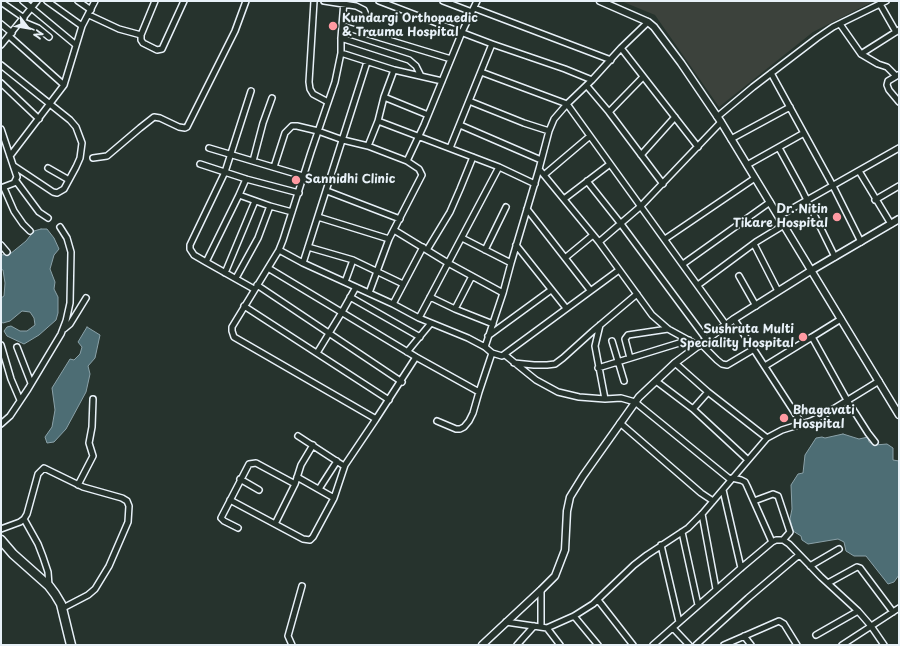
<!DOCTYPE html>
<html>
<head>
<meta charset="utf-8">
<style>
  body { margin:0 }
  #map { position:relative; width:900px; height:646px; overflow:hidden; background:#26332d; font-family:"Playpen Sans",sans-serif }
  canvas { display:block }
  .frame { position:absolute; inset:0; border:2px solid #e8f1f8; pointer-events:none }
  .north { position:absolute; left:8px; top:8px; width:40px; height:40px; -webkit-text-stroke:3px #26332d; paint-order:stroke; rotate:121deg; font-size:11px; font-weight:700; line-height:16px; text-align:center; color:#e8f1f8 }
  .north::after { content:''; display:block; margin:auto; width:14px; height:18px; background:#e8f1f8; clip-path:polygon(50% 0,100% 100%,50% 72%,0 100%) }
</style>
</head>
<body>
<div id="map">
<canvas width="900" height="646"></canvas>
<div class="frame"></div>
<div class="north">N</div>
</div>
<script>
const ctx = document.querySelector('canvas').getContext('2d');
ctx.lineJoin = 'round';
function paint(path, color) { ctx.fillStyle = color; ctx.fill(path, 'evenodd'); }
const poly = rows => new Path2D(rows.map(r => 'M' + r).join(''));
function trace(path, color, width, dash) { ctx.strokeStyle = color; ctx.lineWidth = width; ctx.lineCap = dash ? 'butt' : 'round'; ctx.setLineDash(dash || []); ctx.stroke(path); }
function drawText(font, color, halo, rows, align = 'center') {
  ctx.font = font + ' "Playpen Sans",sans-serif'; ctx.lineWidth = 4; ctx.setLineDash([]); ctx.textBaseline = 'middle'; ctx.strokeStyle = halo; ctx.fillStyle = color; for (const [text, x, y, turn = 0] of rows) {
    ctx.save(); ctx.translate(x, y); ctx.rotate((+turn || 0) * Math.PI / 180); ctx.textAlign = isNaN(turn) ? turn : align; if (halo) ctx.strokeText(text, 0, 0); ctx.fillText(text, 0, 0); ctx.restore();
  }
}
const built = poly([
  [621,1,874,1,813,32,719,107,655,15]
]);
const water = poly([
  [41,229,47,229,54,238,59,249,54,255,50,269,55,282,54,289,58,297,58,313,56,320,39,335,24,344,7,336,4,331,7,327,11,326,20,331,27,331,35,325,34,318,30,312,22,311,10,321,3,323,1,322,1,298,4,296,5,283,3,270,1,269,1,255,10,254,26,241,34,231,41,229],
  [87,327,100,335,95,358,88,366,90,374,86,392,66,429,54,442,47,443,45,437,52,427,55,410,52,388,70,359,74,360,80,354,82,347,78,342,87,327],
  [843,434,859,439,868,437,869,442,875,445,887,444,893,448,893,460,899,461,899,575,894,582,888,584,866,556,854,556,846,551,844,542,838,539,808,544,802,540,801,536,793,531,790,519,792,509,791,485,798,474,803,473,805,455,816,438,822,437,825,438,843,434]
]);
const minor = poly([
  [23,1,76,45],
  [47,1,82,26],
  [78,1,91,10],
  [314,1,309,82,310,89,313,94,328,102],
  [324,1,356,6,364,10,367,17],
  [344,1,341,38,341,53,335,82,311,152,283,240,279,250,232,327,232,331,234,337,376,419,416,357],
  [379,1,492,44,565,69,592,80],
  [443,1,472,12],
  [1,2,24,18],
  [880,4,896,32],
  [474,8,611,60],
  [89,15,119,29,141,35,155,1],
  [21,21,38,28,49,37],
  [1,24,12,33],
  [840,24,861,54,878,64,887,67,896,76],
  [342,26,451,59],
  [141,35,141,40,143,43,157,50,162,49,184,1],
  [9,36,64,85],
  [341,38,409,60,416,66,421,76],
  [1,45,37,1],
  [621,48,698,147],
  [341,53,394,70,384,97,378,121,368,146],
  [861,54,899,30],
  [1,65,70,120,76,127,82,143,80,158,76,167,64,189,57,193,53,192,14,166],
  [394,70,442,81],
  [481,72,567,104,726,325],
  [771,73,833,186,861,242],
  [898,75,888,81,887,85,889,90,899,102],
  [1,83,39,119],
  [587,86,609,112,663,184],
  [251,91,225,172,190,245,190,249,194,255,206,262,254,289],
  [384,97,428,115],
  [469,101,524,123,549,131],
  [609,112,643,77],
  [717,117,753,87,817,38,833,27,886,1],
  [378,121,499,167,535,184],
  [460,125,541,160],
  [1,129,17,177,14,183,1,188],
  [731,139,790,107],
  [209,148,303,176],
  [450,148,492,44],
  [779,148,802,190,835,257],
  [641,155,675,117],
  [10,156,64,85,82,26,95,1],
  [93,158,107,156,140,128,154,117,160,118,179,127,185,128,187,127,235,31,246,1],
  [253,161,263,123,272,98],
  [407,161,424,125,462,32,477,1],
  [200,164,246,179,299,193],
  [747,165,804,133],
  [274,167,285,133,292,126,297,126,318,131,343,140,368,146,407,161,419,169,422,175,389,239,369,293],
  [48,168,69,180],
  [539,169,599,242,641,206,721,122],
  [859,171,891,224],
  [544,175,590,136],
  [16,181,39,212,48,218],
  [587,181,621,224,707,340],
  [4,188,14,211,23,224,30,231],
  [327,191,400,219],
  [239,195,246,179],
  [564,199,610,164],
  [875,200,899,186],
  [527,209,590,290],
  [779,216,899,148],
  [318,217,389,239],
  [394,230,448,263,503,293],
  [462,238,511,263],
  [665,239,755,178],
  [599,242,652,315,668,329,699,346],
  [754,244,778,291],
  [1,245,7,252],
  [516,245,566,308],
  [308,247,353,260,403,284],
  [279,250,303,263,393,304,419,318,468,338,485,347,492,353,502,356,619,270],
  [427,250,450,212,460,189,473,157],
  [485,250,506,207],
  [565,258,593,235],
  [206,262,239,195,270,206,292,212],
  [303,263,367,62],
  [683,264,770,202],
  [268,268,416,357,479,392],
  [225,273,255,201],
  [739,276,756,306],
  [236,278,258,238,270,206],
  [345,282,353,260],
  [257,285,402,382],
  [698,285,756,242,784,225],
  [350,297,420,337],
  [430,297,455,309,493,324],
  [393,304,423,247],
  [244,306,389,400],
  [455,309,472,276],
  [419,318,499,167],
  [734,319,802,424],
  [841,319,812,337,847,400,868,433,875,442],
  [600,325,595,346,605,399],
  [64,329,70,324,86,298],
  [488,336,551,290],
  [612,341,624,381],
  [701,344,717,360,722,364,727,365,754,349],
  [1,345,11,379,20,400],
  [17,347,31,383],
  [485,347,503,293,511,263,539,169,549,131,554,119,567,104,592,80,621,48,648,22],
  [407,352,431,323],
  [317,353,342,312,356,287],
  [505,355,536,380,558,392,579,397,605,399,621,398,635,402,731,480],
  [630,358,625,339,628,335,668,329],
  [514,363,534,365,547,365,555,364,563,358,593,331,637,294],
  [675,363,708,392,767,438],
  [765,366,812,337],
  [598,368,689,340],
  [656,381,693,409,747,459],
  [693,409,708,392],
  [437,421,456,429,460,429,464,427,469,421,473,413,479,392,492,353],
  [620,423,701,493,713,501],
  [1,424,10,416,28,389,61,334,66,321,70,303,71,252,67,238,60,227],
  [298,436,344,466],
  [297,477,334,498],
  [732,478,741,480,745,482,747,486,772,542],
  [240,479,259,490],
  [78,485,93,456,89,443,92,427,93,399],
  [319,489,337,461],
  [723,490,741,568],
  [230,500,303,539,310,540,313,537,334,498,345,465,376,419],
  [754,501,773,494,778,496,790,532,783,540],
  [702,514,716,589],
  [24,519,38,544,43,557,48,572,49,586],
  [275,524,295,484,301,465,313,445],
  [238,528,224,521,221,518,249,464,256,463,295,484],
  [1,529,20,522,24,519,27,514,38,474,44,468,83,487,122,498,127,501,129,506,128,522,109,566,95,589,88,595,63,608],
  [682,532,698,605],
  [661,545,679,622],
  [810,566,839,549],
  [828,583,857,567,860,568,893,612],
  [541,590,541,627],
  [598,600,633,645],
  [574,616,598,645],
  [506,622,547,628],
  [673,628,689,645],
  [816,635,858,611,871,626,884,645],
  [744,636,751,645],
  [292,645,288,636,302,586],
  [517,645,534,626],
  [560,645,547,628,574,616,593,604,634,565,647,555,688,528,702,514,767,438,782,430,811,421,822,416,879,381],
  [653,645,741,568,772,542,776,540,783,540,789,544,821,577,858,611],
  [696,645,748,598,799,555],
  [724,645,779,621,784,624,797,645],
  [842,645,899,608]
]);
const tertiary = poly([
  [600,1,648,22,654,27,681,63,721,122,899,415],
  [482,645,541,590,555,576,565,550,567,511,570,497,583,476,639,397,675,363,734,319,812,270,899,219]
]);
const primary = poly([
  [1,540,13,554,49,586,55,594,61,604,71,645]
]);
const markers = [
  [333,26,5,"#ff9aa2"],
  [296,180,5,"#ff9aa2"],
  [837,217,5,"#ff9aa2"],
  [803,337,5,"#ff9aa2"],
  [784,418,5,"#ff9aa2"]
];
const poiNames = [
  ["Kundargi Orthopaedic",342,19],
  ["& Trauma Hospital",342,33],
  ["Sannidhi Clinic",305,180],
  ["Dr. Nitin",828,210,"right"],
  ["Tikare Hospital",828,224,"right"],
  ["Sushruta Multi",794,330,"right"],
  ["Speciality Hospital",794,344,"right"],
  ["Bhagavati",793,411],
  ["Hospital",793,425]
];
paint(built, '#3c423c');
paint(water, '#4d6d74');
trace(water, '#8ba2a9', 1);
trace(minor, '#e8f1f8', 8);
trace(tertiary, '#e8f1f8', 9);
trace(primary, '#e8f1f8', 11);
trace(minor, '#26332d', 5);
trace(tertiary, '#26332d', 6);
trace(primary, '#26332d', 8);
for (const [x, y, r, color] of markers) { const dot = new Path2D(); dot.arc(x, y, r, 0, 2 * Math.PI); ctx.fillStyle = color; ctx.fill(dot); trace(dot, '#26332d', 1.5); }
drawText('bold 12px', '#e8f1f8', '#26332d', poiNames, 'left');
</script>
</body>
</html>
